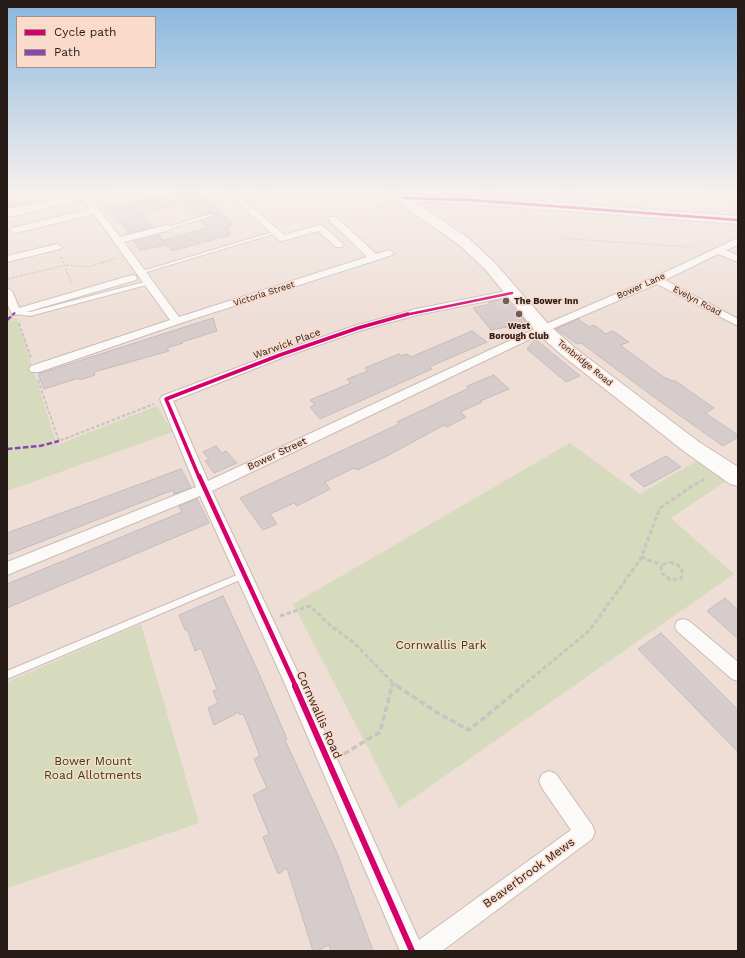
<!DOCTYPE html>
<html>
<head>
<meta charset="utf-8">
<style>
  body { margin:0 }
  #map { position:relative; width:745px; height:958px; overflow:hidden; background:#eeded6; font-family:"Work Sans",sans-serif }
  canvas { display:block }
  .frame { position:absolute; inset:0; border:8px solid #271c17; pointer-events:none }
  .legend { position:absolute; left:16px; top:16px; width:140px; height:52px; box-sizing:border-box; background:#f9dacb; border:1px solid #a58e83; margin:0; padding:5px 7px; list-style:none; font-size:12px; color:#271c17 }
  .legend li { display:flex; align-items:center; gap:8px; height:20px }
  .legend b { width:20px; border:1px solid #a58e83 }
</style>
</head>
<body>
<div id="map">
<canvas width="745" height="958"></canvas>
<div class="frame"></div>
<ul class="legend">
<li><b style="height:5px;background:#d6006c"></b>Cycle path</li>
<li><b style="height:5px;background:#8e44ad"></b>Path</li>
</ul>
</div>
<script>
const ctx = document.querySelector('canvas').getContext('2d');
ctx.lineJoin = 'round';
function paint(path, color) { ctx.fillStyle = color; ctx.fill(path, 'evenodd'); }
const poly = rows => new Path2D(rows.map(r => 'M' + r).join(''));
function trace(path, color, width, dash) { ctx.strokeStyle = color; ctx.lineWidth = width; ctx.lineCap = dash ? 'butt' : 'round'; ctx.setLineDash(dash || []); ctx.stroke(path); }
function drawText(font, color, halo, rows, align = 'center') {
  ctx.font = font + ' "Work Sans",sans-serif'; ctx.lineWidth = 3; ctx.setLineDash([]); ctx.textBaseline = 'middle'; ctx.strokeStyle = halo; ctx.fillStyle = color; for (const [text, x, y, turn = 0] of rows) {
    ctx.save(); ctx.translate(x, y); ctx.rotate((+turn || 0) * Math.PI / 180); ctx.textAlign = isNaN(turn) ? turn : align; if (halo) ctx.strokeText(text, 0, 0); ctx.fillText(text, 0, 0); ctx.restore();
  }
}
const commercial = poly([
  [7,190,85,190,7,209]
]);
const built = poly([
  [701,190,738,190,738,201]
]);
const green = poly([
  [17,318,57,445,157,406,173,432,7,491,7,319],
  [570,443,640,494,698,460,729,479,671,518,734,574,399,808,293,604],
  [141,624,199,823,7,888,7,682]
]);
const building = poly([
  [185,190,200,190,233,225,228,226,230,235,172,251,163,240,208,228,201,221,215,216,216,214,211,213,197,217,183,203,143,213,153,227,128,233,109,207,185,190],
  [159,235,166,245,140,250,134,241,159,235],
  [506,299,527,323,491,330,473,308,490,304,488,302,506,299],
  [213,318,217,331,182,342,183,343,167,348,169,351,94,372,95,375,80,380,79,378,44,389,38,374,213,318],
  [578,319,589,327,594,325,606,334,613,331,629,342,620,345,662,376,672,381,674,380,714,408,705,413,738,435,738,437,723,446,658,400,581,343,577,344,556,329,578,319],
  [472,331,487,342,429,367,432,369,320,419,310,407,315,405,310,400,351,383,347,379,368,371,365,368,399,354,402,356,407,354,411,357,472,331],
  [535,339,580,376,566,382,527,349,535,339],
  [494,375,509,389,480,401,482,402,460,412,466,417,447,427,444,425,387,456,357,470,354,468,325,482,330,489,297,506,294,503,270,514,277,524,263,530,240,498,399,424,397,422,469,388,467,386,494,375],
  [216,446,222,453,226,451,237,463,214,473,205,461,209,459,203,452,216,446],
  [666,456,681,467,644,487,630,475,666,456],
  [181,469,191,488,174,494,173,490,7,555,7,533,181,469],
  [197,499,209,523,7,608,7,584,182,512,179,506,197,499],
  [223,596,256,667,287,739,285,740,337,853,373,951,331,951,329,945,317,951,313,951,287,868,278,874,263,837,269,834,253,795,267,788,254,759,260,756,243,713,240,715,239,712,214,725,208,708,218,703,213,691,217,689,201,648,195,651,187,629,185,630,179,615,223,596],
  [725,598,738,610,738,639,707,611,725,598],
  [661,633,738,710,738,752,638,649,661,633]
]);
const pathFar3 = poly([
  [558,238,689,247,693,249],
  [61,257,72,284],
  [8,279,66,265,89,267,116,258]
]);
const pathFar2 = poly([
  [19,323,31,358],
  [38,380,59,441,154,404]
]);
const pathFar1 = poly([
  [641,557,661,565],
  [670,562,681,567,683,575,680,579,671,580,661,573,661,565,670,562],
  [280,616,310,606,330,625,353,642,393,683,399,687],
  [392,687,393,683],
  [521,687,589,631,640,560,660,508,692,486,707,478]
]);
const path = poly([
  [397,686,436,712,469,730,523,686],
  [344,754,380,732,392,686]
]);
const lane = poly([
  [264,190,269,190,240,200,236,199,245,195,264,190],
  [466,190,470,190,472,192,469,193,466,190],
  [406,200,410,201,376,211,374,210,406,200],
  [211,214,215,215,169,229,165,228,211,214],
  [273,232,277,233,143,273,139,272,273,232],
  [148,281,151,283,150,284,30,316,16,314,13,312,16,310,30,312,148,281],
  [244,572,247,573,248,575,247,577,7,679,7,671,244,572]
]);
const street = poly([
  [224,190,233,190,284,235,320,225,323,226,344,245,342,247,336,247,318,231,282,241,279,240,224,190],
  [485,190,495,190,474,202,471,203,467,200,485,190],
  [566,190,576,190,545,207,539,207,538,205,566,190],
  [84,192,87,193,120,237,167,225,170,226,172,228,170,230,124,242,179,317,367,257,330,221,329,219,330,217,336,217,376,254,389,250,394,253,392,255,377,260,181,323,39,372,31,372,29,369,31,366,170,320,94,214,15,233,10,230,12,228,90,209,80,195,84,192],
  [738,238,738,245,726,250,738,256,738,262,718,254,665,280,738,319,738,326,657,284,547,331,212,491,299,675,419,940,571,830,542,788,539,781,542,774,549,771,556,774,592,825,595,832,592,839,442,951,400,951,285,684,200,496,7,575,7,562,196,487,160,399,162,396,276,353,354,326,416,309,512,290,517,293,512,296,417,315,362,330,284,357,173,401,208,481,539,327,653,278,738,238],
  [57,244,62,247,60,249,7,262,7,256,57,244],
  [132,275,136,276,137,278,136,280,16,315,12,314,7,303,7,288,12,291,19,308,132,275],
  [683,619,689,621,738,662,738,681,732,679,677,631,675,626,677,621,683,619]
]);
const secondary = poly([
  [404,194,471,196,738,216,738,224,471,204,400,201,398,198,400,195,404,194]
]);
const primary = poly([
  [92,190,115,190,113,193,108,194,14,216,7,216,7,208,14,208,92,190],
  [384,190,398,190,468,238,495,263,549,325,575,348,699,442,738,467,738,486,730,484,685,452,563,356,537,333,485,269,458,244,385,193,384,190]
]);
const quietFar1 = poly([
  [12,315,16,312]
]);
const quiet = poly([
  [7,320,14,314],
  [7,449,40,446,59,441]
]);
const cyclewayFar3 = poly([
  [404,198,471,200,738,220],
  [405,315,512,293]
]);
const cyclewayFar2 = poly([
  [199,477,166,399,280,355,358,328,408,314]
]);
const cyclewayFar1 = poly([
  [199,476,296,687]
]);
const cycleway = poly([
  [295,686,412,951]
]);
const markers = [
  [506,301,4,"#6d605a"],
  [519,314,4,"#6d605a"]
];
const farStreetnames = [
  ["Bower Lane",641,286,-24],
  ["Victoria Street",264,294,-18],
  ["Evelyn Road",697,301,28],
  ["Tonbridge Road",585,363,39]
];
const farPoinames = [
  ["The Bower Inn",514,301],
  ["West",519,326,"center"],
  ["Borough Club",519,336,"center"]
];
const streetNames = [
  ["Warwick Place",287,344,-20],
  ["Bower Street",277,454,-25]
];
const nearParknames = [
  ["Cornwallis Park",441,645],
  ["Bower Mount",93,761],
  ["Road Allotments",93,775]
];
const nearStreetnames = [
  ["Cornwallis Road",319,715,66],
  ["Beaverbrook Mews",529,873,-36]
];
paint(commercial, '#e2d0c5');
paint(built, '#f2d6c9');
paint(green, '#d6dbbe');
paint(building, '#d7cccc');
trace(building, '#c5bbbc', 1);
trace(lane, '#c9bcb6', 2);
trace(street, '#c9bcb6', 2);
trace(secondary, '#c9bcb6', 2);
trace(primary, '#c9bcb6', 2);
trace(pathFar3, '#c9c3c1', 1.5, [2.5, 1.5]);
trace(pathFar2, '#c9c3c1', 2, [3.5, 2]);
trace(pathFar1, '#c9c3c1', 3, [4.5, 2.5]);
trace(path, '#c9c3c1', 3.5, [6, 3]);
paint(lane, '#fcfaf9');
paint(street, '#fcfaf9');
paint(secondary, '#fcfaf9');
paint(primary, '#fcfaf9');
trace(quietFar1, '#8e44ad', 2, [4, 2]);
trace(quiet, '#8e44ad', 2.5, [5.5, 2.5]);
trace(cyclewayFar3, '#d6006c', 2.5);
trace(cyclewayFar2, '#d6006c', 3.5);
trace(cyclewayFar1, '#d6006c', 4.5);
trace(cycleway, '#d6006c', 6);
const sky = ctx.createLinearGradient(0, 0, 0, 324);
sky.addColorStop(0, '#87b6dd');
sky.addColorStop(0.59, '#f7f0ed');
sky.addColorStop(1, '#f7f0ed00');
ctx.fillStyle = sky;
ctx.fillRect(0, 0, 745, 324);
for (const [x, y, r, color] of markers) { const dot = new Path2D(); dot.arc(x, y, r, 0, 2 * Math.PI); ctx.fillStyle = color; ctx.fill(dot); trace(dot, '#f9dacb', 1.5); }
drawText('9px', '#271c17', '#f9dacb', farStreetnames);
drawText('bold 9px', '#271c17', '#f9dacb', farPoinames, 'left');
drawText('10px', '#271c17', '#f9dacb', streetNames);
drawText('12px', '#2d440e', '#f9dacb', nearParknames);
drawText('12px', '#271c17', '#f9dacb', nearStreetnames);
</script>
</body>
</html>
